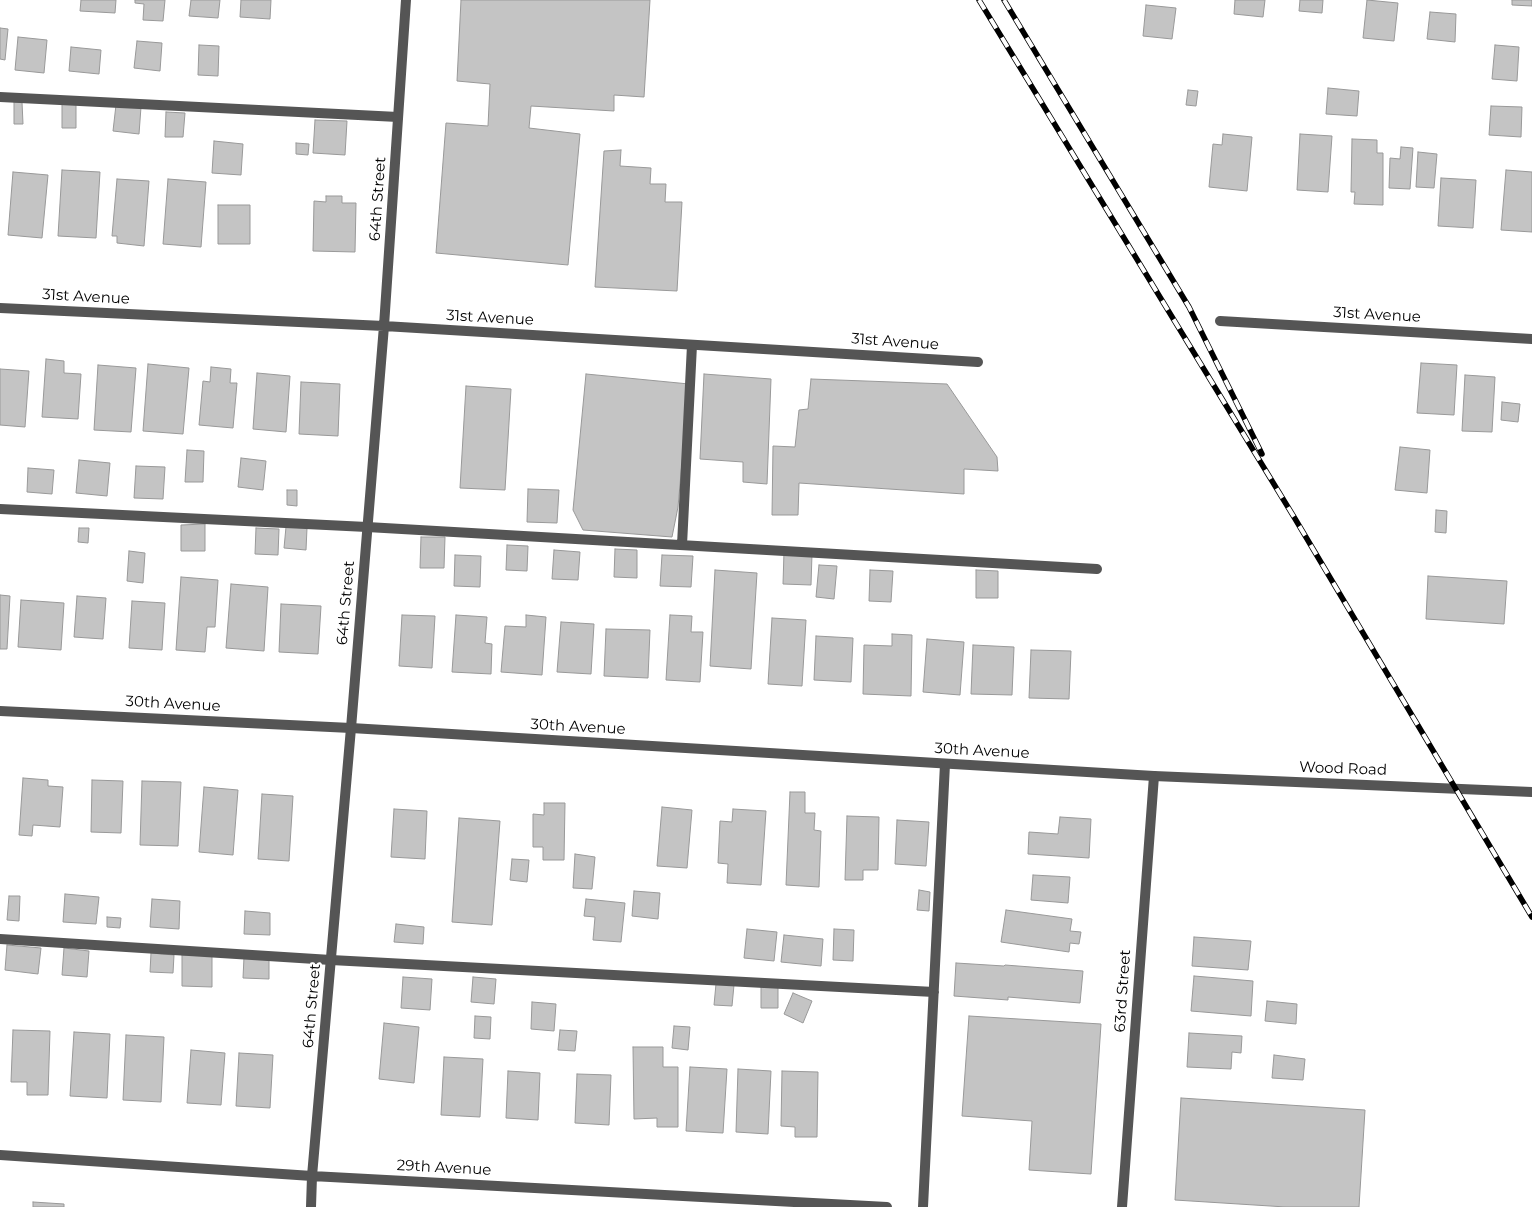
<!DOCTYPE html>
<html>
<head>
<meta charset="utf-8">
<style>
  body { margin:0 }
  canvas { display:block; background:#fff }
</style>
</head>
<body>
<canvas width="1532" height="1207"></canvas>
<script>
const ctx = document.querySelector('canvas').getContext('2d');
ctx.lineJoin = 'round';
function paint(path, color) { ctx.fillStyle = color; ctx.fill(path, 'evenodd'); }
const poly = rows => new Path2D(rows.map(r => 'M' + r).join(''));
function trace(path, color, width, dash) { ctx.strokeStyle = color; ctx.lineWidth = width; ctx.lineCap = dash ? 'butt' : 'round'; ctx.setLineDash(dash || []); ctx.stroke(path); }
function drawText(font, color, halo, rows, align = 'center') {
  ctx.font = font + ' Montserrat,sans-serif'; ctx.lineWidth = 4.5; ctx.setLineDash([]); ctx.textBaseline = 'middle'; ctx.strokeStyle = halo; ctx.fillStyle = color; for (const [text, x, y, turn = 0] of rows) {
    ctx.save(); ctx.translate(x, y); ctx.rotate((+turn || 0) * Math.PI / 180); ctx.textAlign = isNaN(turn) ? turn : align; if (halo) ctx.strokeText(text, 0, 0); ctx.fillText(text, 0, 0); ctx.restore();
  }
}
const building = poly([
  [81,0,116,0,115,13,80,11,81,0],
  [135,0,165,0,163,21,143,20,144,4,135,3,135,0],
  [191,0,220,0,218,18,189,16,191,0],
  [241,0,271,0,270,19,240,17,241,0],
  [461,0,650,0,644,97,614,95,614,111,531,106,529,128,580,134,568,265,436,253,446,123,488,126,490,84,457,81,461,0],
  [1235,0,1265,0,1263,17,1234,14,1235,0],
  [1300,0,1323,0,1322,13,1299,11,1300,0],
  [1367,0,1398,3,1394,41,1363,38,1367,0],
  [1512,0,1532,0,1532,6,1512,5,1512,0],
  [1146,5,1176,8,1172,39,1143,36,1146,5],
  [1430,12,1456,14,1455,42,1427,39,1430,12],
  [0,28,8,29,5,60,0,59,0,28],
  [18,37,47,40,44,73,15,70,18,37],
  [137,41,162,43,160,71,134,68,137,41],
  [199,45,219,46,218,76,198,75,199,45],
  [1495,45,1519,47,1517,81,1492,79,1495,45],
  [71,47,101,50,99,74,69,71,71,47],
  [1328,88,1359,91,1357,116,1326,114,1328,88],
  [1188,90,1198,91,1196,106,1186,105,1188,90],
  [14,102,22,102,23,124,14,124,14,102],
  [62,103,76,103,76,128,62,128,62,103],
  [116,105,141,107,139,134,113,131,116,105],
  [1491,106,1522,107,1521,137,1489,135,1491,106],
  [166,112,185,113,183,137,165,137,166,112],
  [315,120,347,121,345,155,313,153,315,120],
  [1223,134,1252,137,1247,191,1209,187,1213,144,1222,145,1223,134],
  [1300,134,1332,136,1328,192,1297,190,1300,134],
  [1352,139,1377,140,1377,153,1383,153,1383,205,1354,204,1355,192,1351,192,1352,139],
  [214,141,243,144,241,175,212,173,214,141],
  [296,143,309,144,308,155,296,154,296,143],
  [1401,147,1413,148,1410,189,1389,188,1390,158,1400,159,1401,147],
  [621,150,620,166,651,168,650,184,666,184,665,202,682,202,677,291,595,287,604,151,621,150],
  [1418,152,1437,154,1434,188,1416,187,1418,152],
  [62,170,100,172,96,238,58,236,62,170],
  [1506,170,1532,172,1532,232,1501,230,1506,170],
  [13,172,48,175,42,238,8,235,13,172],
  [1441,178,1476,180,1473,228,1438,226,1441,178],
  [117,179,149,181,144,246,117,243,117,236,112,236,117,179],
  [168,179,206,182,201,247,163,244,168,179],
  [326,196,342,196,342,203,356,203,355,252,313,251,314,201,326,202,326,196],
  [218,205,250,205,250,244,218,244,218,205],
  [46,359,64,361,64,373,81,374,78,419,42,417,46,359],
  [1421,363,1457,365,1454,415,1417,413,1421,363],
  [148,364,189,368,183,434,143,431,148,364],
  [98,365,136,368,131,432,94,430,98,365],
  [211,367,231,369,230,383,237,383,233,428,199,425,203,381,210,382,211,367],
  [0,369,29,371,25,427,0,425,0,369],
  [257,373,290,376,286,432,253,429,257,373],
  [586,374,689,384,678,507,672,537,583,530,573,510,586,374],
  [704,374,771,379,767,484,743,482,743,462,700,459,704,374],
  [1465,375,1495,377,1492,432,1462,431,1465,375],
  [811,379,947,384,997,457,998,471,964,469,964,494,799,483,798,515,772,515,773,446,795,447,799,410,808,409,811,379],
  [301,382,340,384,338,436,299,434,301,382],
  [466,386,511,389,505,490,460,488,466,386],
  [1502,402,1520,404,1518,422,1501,420,1502,402],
  [1400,447,1430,450,1427,493,1395,490,1400,447],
  [187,450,204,451,203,482,185,482,187,450],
  [241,458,266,461,263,490,238,487,241,458],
  [79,460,110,463,107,496,76,493,79,460],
  [136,466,165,467,163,499,134,498,136,466],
  [28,468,54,470,52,494,27,492,28,468],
  [528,489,559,490,557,523,527,522,528,489],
  [287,490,297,490,297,506,287,505,287,490],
  [1436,510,1447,511,1446,533,1435,532,1436,510],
  [205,524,205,551,181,551,181,525,205,524],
  [286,527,307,528,306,550,284,548,286,527],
  [79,528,89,528,88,543,78,542,79,528],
  [256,528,279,529,278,555,255,554,256,528],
  [421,537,445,537,444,568,420,568,421,537],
  [507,545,528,546,527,571,506,570,507,545],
  [615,549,637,550,637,578,614,577,615,549],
  [554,550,580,552,578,580,552,579,554,550],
  [129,551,145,553,143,583,127,581,129,551],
  [784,552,812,554,811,585,783,584,784,552],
  [455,555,481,556,480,587,454,586,455,555],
  [662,555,693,556,691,587,660,586,662,555],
  [819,565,837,566,834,599,816,597,819,565],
  [715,570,757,573,751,669,710,666,715,570],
  [870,570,893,571,891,602,869,601,870,570],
  [976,570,998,571,998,598,976,598,976,570],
  [1428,576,1507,581,1504,624,1426,619,1428,576],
  [181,577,218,580,215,627,207,627,205,652,176,650,181,577],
  [231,584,268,587,264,651,226,648,231,584],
  [0,595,10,596,7,649,0,649,0,595],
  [77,596,106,598,103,639,74,637,77,596],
  [21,600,64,603,61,650,18,647,21,600],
  [132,601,165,603,162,650,129,648,132,601],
  [281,604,321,606,318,654,279,652,281,604],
  [402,615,435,616,432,668,399,666,402,615],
  [456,615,487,617,485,643,492,644,491,674,452,672,456,615],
  [526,615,546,617,542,675,501,672,505,626,526,627,526,615],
  [670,615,692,616,691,632,703,632,700,682,666,680,670,615],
  [772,618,806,620,802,686,768,684,772,618],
  [561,622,594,624,591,674,557,672,561,622],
  [606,629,650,630,648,678,604,676,606,629],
  [892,634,912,635,911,696,863,694,864,645,892,646,892,634],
  [816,636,853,638,851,682,814,680,816,636],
  [927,639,964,642,960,695,923,692,927,639],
  [973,645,1014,647,1012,695,971,694,973,645],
  [1031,650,1071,651,1069,699,1029,698,1031,650],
  [23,778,48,780,48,786,63,787,60,827,33,825,32,836,19,835,23,778],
  [92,780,123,781,121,833,91,832,92,780],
  [142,781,181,782,178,846,140,845,142,781],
  [204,787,238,790,233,855,199,852,204,787],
  [790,792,805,792,805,813,815,813,814,830,821,831,819,887,786,885,790,792],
  [262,794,293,796,289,861,258,859,262,794],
  [544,803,565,803,564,860,543,860,543,847,533,847,533,814,544,815,544,803],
  [662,807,692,810,687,868,657,866,662,807],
  [394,809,427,811,425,859,391,857,394,809],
  [733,809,766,811,761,885,727,883,728,864,718,863,720,821,732,822,733,809],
  [847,816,879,817,878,870,863,870,863,880,845,880,847,816],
  [1060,817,1091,819,1089,858,1028,854,1029,832,1058,834,1060,817],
  [459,818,500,821,492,925,452,922,459,818],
  [897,820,929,822,926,866,895,864,897,820],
  [575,854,595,857,592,889,573,888,575,854],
  [512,859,529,860,527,882,510,880,512,859],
  [1033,875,1070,877,1068,903,1031,900,1033,875],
  [919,890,930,892,929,911,917,910,919,890],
  [634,891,660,893,658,919,632,916,634,891],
  [65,894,99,897,96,924,63,922,65,894],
  [9,896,20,896,19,921,7,920,9,896],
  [152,899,180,901,179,929,150,927,152,899],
  [586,899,625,903,621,942,593,940,595,917,584,916,586,899],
  [1006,910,1072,919,1070,931,1081,932,1079,944,1070,943,1069,952,1001,942,1006,910],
  [245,911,270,913,270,935,244,934,245,911],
  [107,917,121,918,120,928,107,927,107,917],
  [396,924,424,927,423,944,394,942,396,924],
  [747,929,777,932,774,961,744,958,747,929],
  [834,929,854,930,853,961,833,960,834,929],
  [784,935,823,939,821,966,781,962,784,935],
  [1194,937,1251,941,1248,970,1192,966,1194,937],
  [7,945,41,948,38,974,5,970,7,945],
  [64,948,89,951,87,977,62,975,64,948],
  [151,953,174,955,173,973,150,972,151,953],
  [182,955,212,955,212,987,182,986,182,955],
  [244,957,269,958,269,979,243,978,244,957],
  [956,963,1004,966,1005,965,1083,971,1080,1003,1008,997,1008,1000,954,996,956,963],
  [1194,976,1253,981,1251,1016,1191,1011,1194,976],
  [403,977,432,979,430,1010,401,1008,403,977],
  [473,977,496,979,494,1004,471,1002,473,977],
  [716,984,734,985,732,1006,714,1005,716,984],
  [761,987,778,987,778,1008,761,1008,761,987],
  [793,993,812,1001,803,1023,784,1014,793,993],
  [1267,1001,1297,1004,1296,1024,1265,1021,1267,1001],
  [532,1002,556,1004,554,1031,531,1029,532,1002],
  [475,1016,491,1017,490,1039,474,1038,475,1016],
  [969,1016,1101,1024,1091,1174,1029,1170,1032,1121,962,1116,969,1016],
  [384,1023,419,1027,414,1083,379,1079,384,1023],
  [674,1026,690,1027,688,1050,672,1048,674,1026],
  [13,1030,50,1031,48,1095,27,1095,27,1082,11,1082,13,1030],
  [560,1030,577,1031,575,1051,558,1050,560,1030],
  [74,1032,110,1034,107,1098,70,1096,74,1032],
  [1189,1033,1242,1036,1241,1053,1232,1052,1231,1069,1187,1067,1189,1033],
  [126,1035,164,1037,161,1102,123,1100,126,1035],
  [633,1047,663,1047,663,1067,678,1067,678,1127,657,1127,657,1118,634,1119,633,1047],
  [191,1050,225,1053,221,1105,187,1103,191,1050],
  [239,1053,273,1055,270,1108,236,1106,239,1053],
  [1274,1055,1305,1059,1303,1080,1272,1078,1274,1055],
  [444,1057,483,1059,480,1117,441,1115,444,1057],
  [690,1067,727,1069,723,1133,686,1131,690,1067],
  [738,1069,771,1071,768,1134,736,1132,738,1069],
  [508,1071,540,1073,538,1120,506,1118,508,1071],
  [782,1071,818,1072,817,1137,795,1137,795,1127,781,1126,782,1071],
  [577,1074,611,1075,609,1125,575,1123,577,1074],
  [1181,1098,1365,1110,1359,1207,1286,1207,1175,1200,1181,1098],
  [33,1202,64,1204,64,1207,33,1207,33,1202]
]);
const service = poly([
  [0,97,398,117],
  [0,509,367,527,1097,569],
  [682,545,692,345],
  [0,939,331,960,934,992],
  [923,1207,945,764]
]);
const minor = poly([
  [0,308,384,326,978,362],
  [1220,321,1532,339],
  [0,1155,312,1176,887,1207],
  [311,1207,312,1176,351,728,384,326,406,0],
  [1122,1207,1154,776]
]);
const tertiary = poly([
  [0,711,351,728,1154,776,1532,792]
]);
const rail = poly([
  [979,0,1294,517,1532,917],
  [1004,0,1189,307,1262,454]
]);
const streetNames = [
  ["64th Street",378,199,-86],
  ["31st Avenue",86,297,3],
  ["31st Avenue",1377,315,3],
  ["31st Avenue",490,318,3],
  ["31st Avenue",895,342,4],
  ["64th Street",346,603,-85],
  ["30th Avenue",173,704,3],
  ["30th Avenue",578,727,3],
  ["30th Avenue",982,751,3],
  ["Wood Road",1343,769,2],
  ["63rd Street",1123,991,-86],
  ["64th Street",312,1006,-85],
  ["29th Avenue",444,1168,3]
];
paint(building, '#c4c4c4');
trace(building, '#999', 1);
trace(service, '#555', 10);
trace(minor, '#555', 10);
trace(tertiary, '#555', 10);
trace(rail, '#000', 5.5);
trace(rail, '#fff', 4, [11]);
drawText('15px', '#000', '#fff', streetNames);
</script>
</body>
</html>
